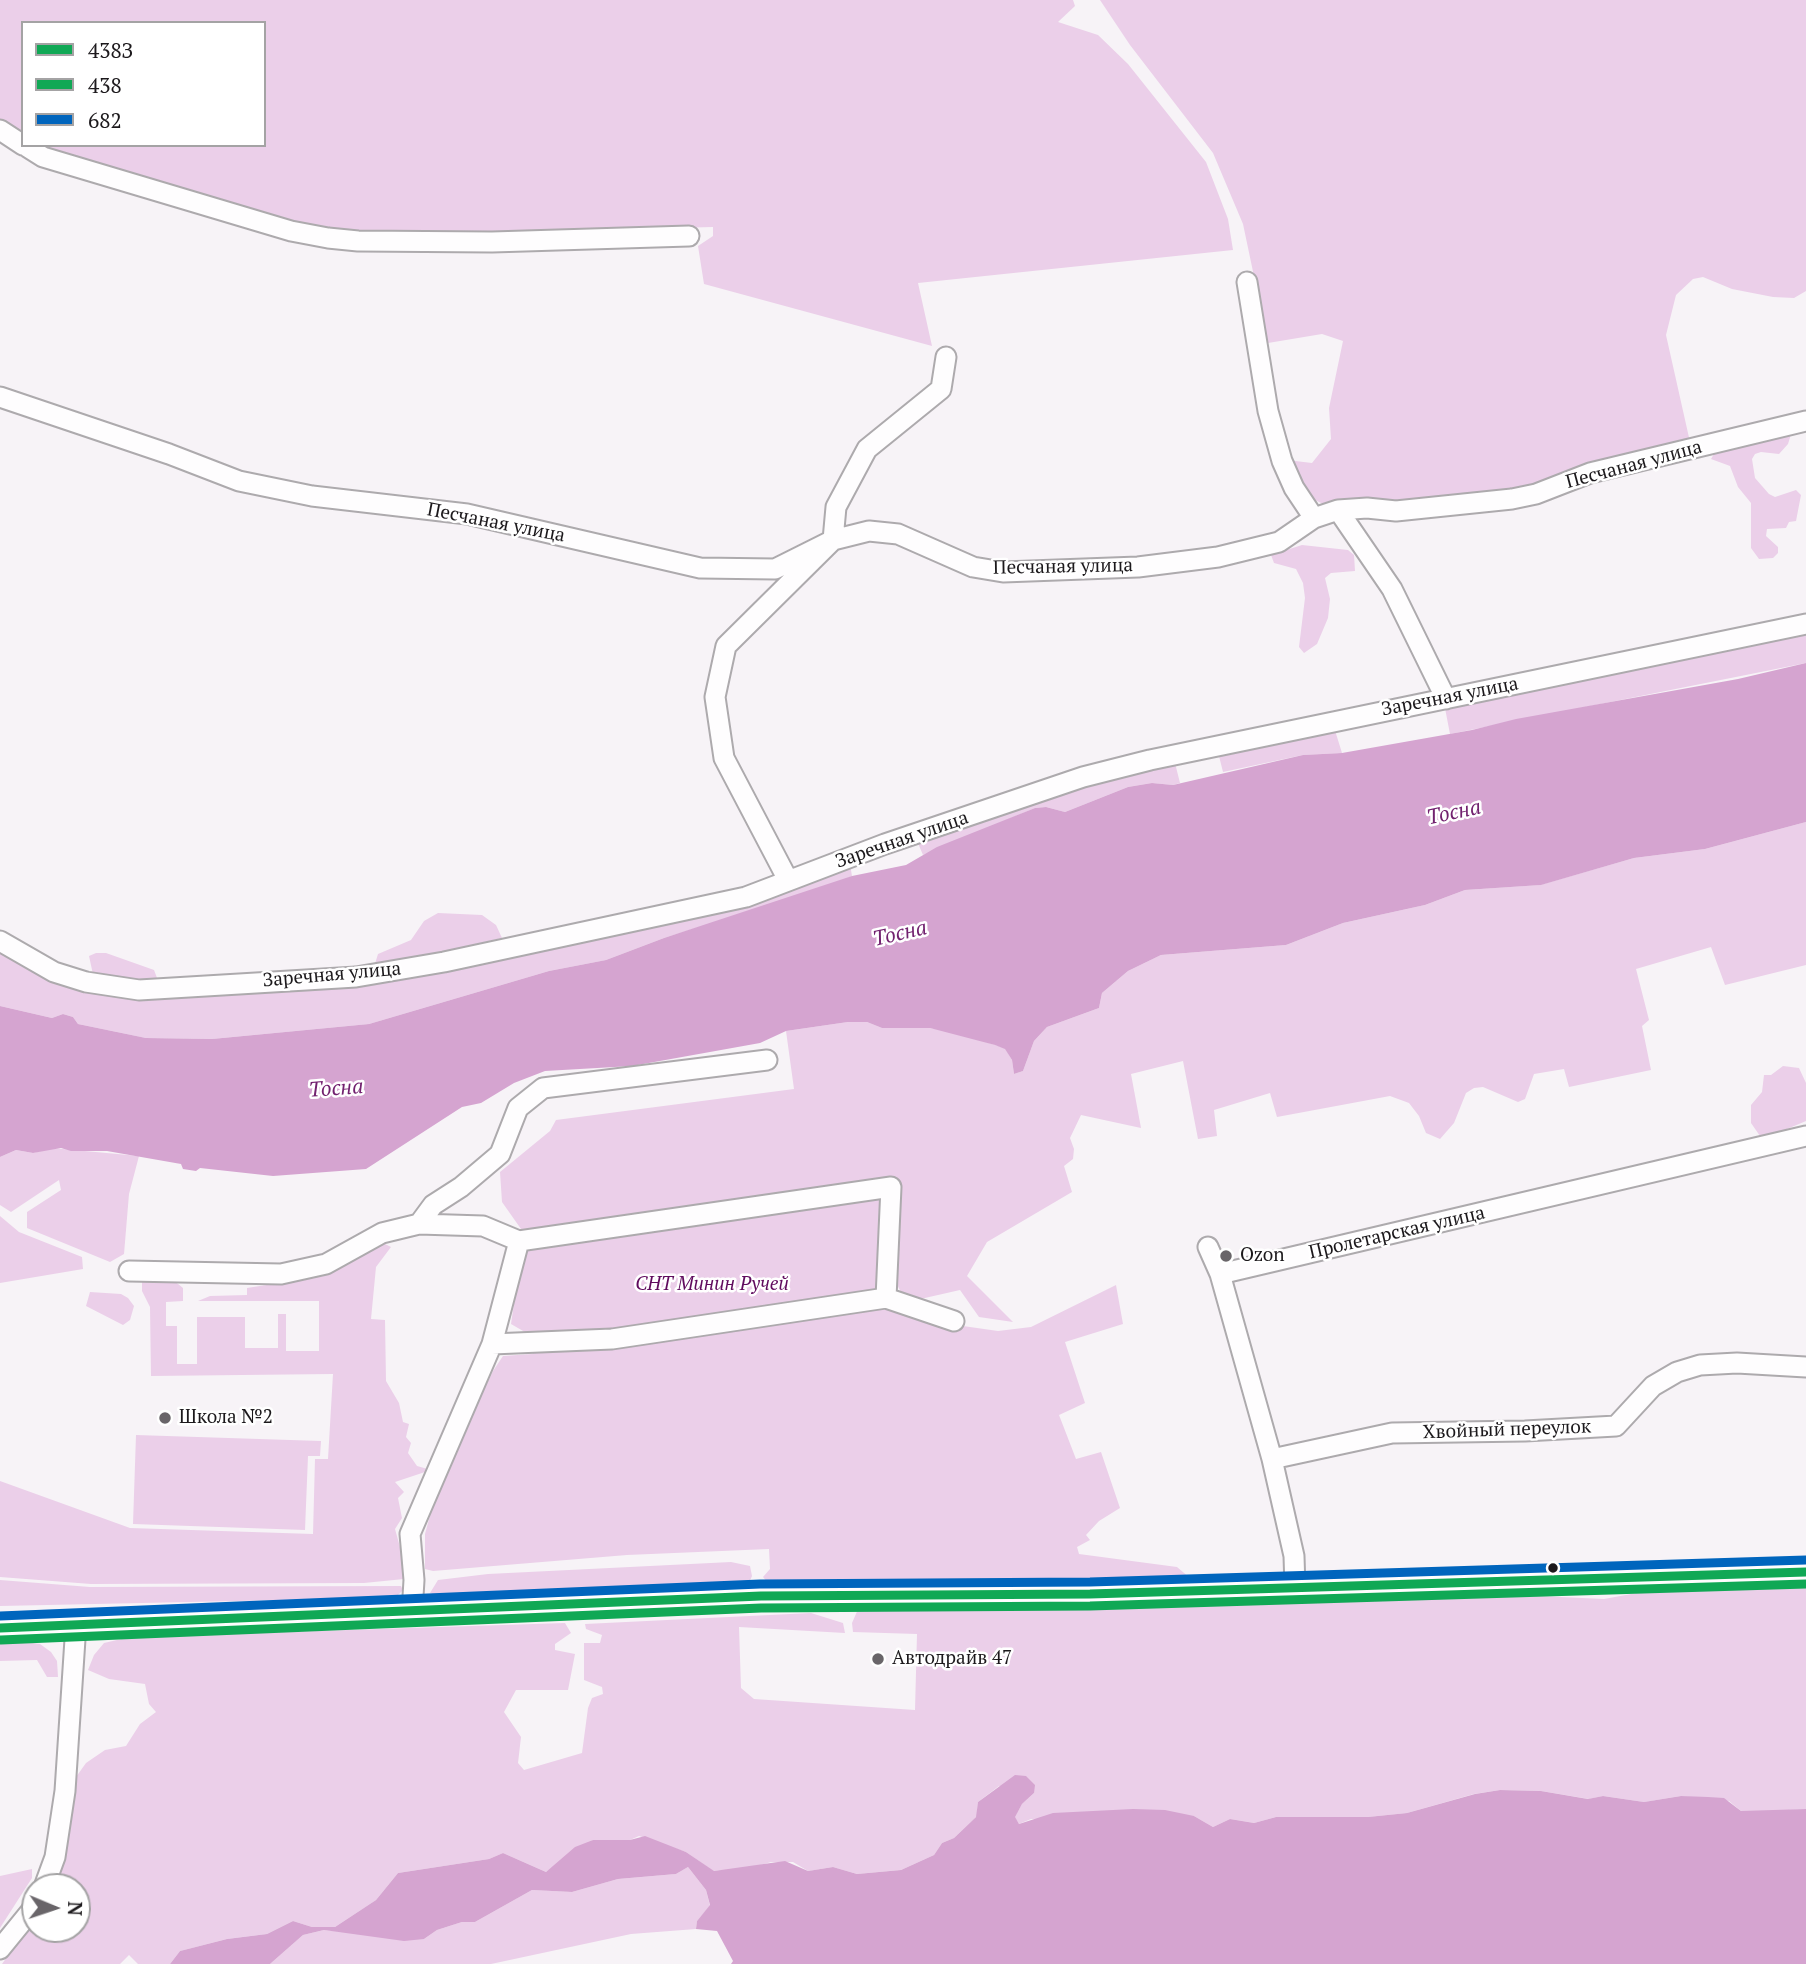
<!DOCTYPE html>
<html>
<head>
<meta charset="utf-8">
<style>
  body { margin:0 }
  #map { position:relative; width:1806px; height:1964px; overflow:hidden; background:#f7f3f7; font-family:"PT Serif",serif }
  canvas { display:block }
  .legend { position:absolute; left:21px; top:21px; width:245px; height:126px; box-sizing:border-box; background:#fff; border:2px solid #a4a3a4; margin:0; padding:9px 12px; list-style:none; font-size:21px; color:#1c191c }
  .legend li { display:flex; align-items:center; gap:14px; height:35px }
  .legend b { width:35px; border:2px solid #a4a3a4 }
  .north { position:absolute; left:21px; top:1873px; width:70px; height:70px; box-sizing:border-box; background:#fff; border:2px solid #a4a3a4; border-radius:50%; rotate:92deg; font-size:19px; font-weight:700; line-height:28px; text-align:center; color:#1c191c }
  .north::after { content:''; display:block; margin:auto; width:24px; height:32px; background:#696569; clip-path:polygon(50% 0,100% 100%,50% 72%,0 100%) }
</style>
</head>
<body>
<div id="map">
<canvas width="1806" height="1964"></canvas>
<ul class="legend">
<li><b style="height:9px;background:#10a855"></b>438З</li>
<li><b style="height:9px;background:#10a855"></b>438</li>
<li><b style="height:9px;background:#0065bd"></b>682</li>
</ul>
<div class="north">N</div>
</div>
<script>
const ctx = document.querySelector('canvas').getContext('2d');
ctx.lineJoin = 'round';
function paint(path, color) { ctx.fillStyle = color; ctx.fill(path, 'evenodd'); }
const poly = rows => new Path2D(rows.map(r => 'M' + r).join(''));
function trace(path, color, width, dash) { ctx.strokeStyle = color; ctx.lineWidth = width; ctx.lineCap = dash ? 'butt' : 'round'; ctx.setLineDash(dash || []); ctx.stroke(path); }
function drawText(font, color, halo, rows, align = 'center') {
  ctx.font = font + ' "PT Serif",serif'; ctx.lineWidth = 5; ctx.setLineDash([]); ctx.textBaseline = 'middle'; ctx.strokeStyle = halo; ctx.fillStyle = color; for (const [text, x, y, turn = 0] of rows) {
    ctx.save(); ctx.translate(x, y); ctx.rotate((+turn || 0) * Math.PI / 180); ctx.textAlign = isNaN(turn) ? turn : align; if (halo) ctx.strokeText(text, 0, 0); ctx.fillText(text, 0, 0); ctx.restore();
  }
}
const green = poly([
  [0,0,1073,0,1075,6,1058,22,1098,35,1128,64,1206,162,1228,219,1233,250,918,283,932,346,704,284,698,246,713,236,713,227,357,236,292,227,32,145,264,145,264,23,23,23,23,140,0,124],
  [1100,0,1806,0,1806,291,1794,298,1773,297,1732,289,1703,277,1693,279,1676,295,1666,335,1690,442,1505,494,1442,503,1323,504,1313,499,1297,482,1287,460,1312,463,1331,439,1329,408,1343,341,1322,334,1268,343,1243,224,1213,153,1130,45],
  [1792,431,1788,444,1779,454,1761,452,1755,454,1752,459,1755,478,1769,494,1775,497,1796,490,1801,495,1796,521,1789,522,1786,528,1767,529,1766,536,1778,547,1778,553,1773,558,1759,559,1751,548,1751,503,1738,487,1730,466,1711,459,1718,447],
  [1302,545,1348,550,1354,555,1355,571,1331,573,1325,578,1330,599,1328,618,1317,644,1304,653,1299,647,1305,598,1303,583,1296,569,1274,563,1271,555],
  [1806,628,1806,663,1450,734,1444,703],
  [1333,724,1342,753,1303,755,1223,772,1217,748],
  [1174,759,1180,783,1173,785,1152,783,1128,787,1065,812,1046,807,1035,808,923,855,917,841,1038,798],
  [1806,822,1806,965,1725,985,1711,947,1636,969,1649,1020,1642,1026,1651,1070,1569,1087,1564,1069,1534,1074,1525,1099,1518,1102,1483,1087,1474,1088,1466,1093,1454,1123,1440,1139,1426,1133,1419,1116,1409,1103,1390,1096,1277,1117,1270,1093,1214,1110,1217,1136,1198,1139,1183,1061,1131,1074,1141,1128,1081,1115,1070,1138,1074,1149,1073,1159,1064,1166,1072,1192,987,1242,967,1276,1013,1322,979,1317,960,1290,916,1300,901,1292,896,1283,892,1308,942,1323,998,1331,1031,1327,1116,1285,1123,1324,1065,1342,1085,1403,1059,1415,1076,1459,1101,1452,1120,1508,1099,1521,1086,1535,1090,1540,1077,1547,1079,1554,1177,1567,1190,1578,925,1588,769,1584,763,1577,770,1569,769,1549,627,1555,433,1571,425,1569,425,1534,439,1482,493,1371,503,1356,532,1354,538,1348,537,1339,511,1324,523,1241,521,1229,502,1202,500,1172,550,1131,556,1120,794,1089,786,1031,848,1022,867,1022,882,1028,930,1028,954,1032,1005,1048,1012,1060,1014,1074,1023,1071,1034,1041,1047,1027,1099,1008,1102,993,1128,971,1161,955,1286,945,1343,923,1425,905,1465,890,1540,885,1634,858,1705,849],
  [850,864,852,876,831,886,664,938,606,960,549,971,369,1024,212,1039,146,1038,78,1024,73,1017,63,1014,52,1018,0,1006,0,948,56,979,319,985],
  [438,913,482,915,496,925,502,938,374,967,378,954,411,940,424,921],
  [96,953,106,953,154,970,159,983,94,979,89,956],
  [1783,1066,1799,1068,1806,1083,1806,1121,1787,1129,1774,1139,1767,1139,1760,1136,1751,1123,1751,1105,1762,1092,1764,1075,1771,1075],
  [52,1148,139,1156,129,1194,124,1254,110,1262,27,1228,27,1212,61,1190,59,1180,11,1212,0,1205,0,1157,16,1150,33,1153],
  [0,1216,19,1232,82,1257,83,1269,0,1283],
  [385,1244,391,1247,376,1267,371,1319,385,1320,386,1381,399,1403,403,1422,409,1424,406,1437,411,1443,408,1453,417,1466,431,1470,395,1482,404,1492,398,1498,402,1518,395,1529,403,1558,404,1579,364,1583,91,1584,0,1577,0,1481,130,1528,313,1534,315,1459,328,1459,333,1374,151,1376,150,1307,142,1291,142,1282,143,1278,172,1279,183,1288,183,1301,166,1302,166,1326,177,1326,177,1364,197,1364,197,1317,245,1317,245,1348,278,1348,278,1314,286,1314,286,1351,319,1351,319,1301,198,1301,210,1296,247,1295,247,1288,311,1278],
  [90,1292,121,1294,128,1298,134,1306,130,1320,123,1325,86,1306],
  [136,1435,321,1441,320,1456,308,1456,305,1530,133,1524],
  [731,1562,750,1566,752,1576,748,1585,441,1597,430,1593,438,1580,488,1574],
  [0,1580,90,1587,401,1586,403,1590,397,1596,379,1598,0,1606],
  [1806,1585,1806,1809,1754,1812,1741,1811,1729,1801,1681,1796,1644,1802,1603,1796,1589,1799,1541,1791,1500,1790,1474,1794,1407,1813,1368,1817,1276,1817,1254,1823,1230,1819,1213,1827,1194,1816,1031,1819,1019,1824,1014,1817,1022,1804,1034,1793,999,1786,978,1802,977,1816,954,1838,942,1843,934,1855,901,1870,857,1874,833,1867,808,1871,793,1862,771,1862,751,1868,713,1871,686,1852,639,1836,630,1840,593,1840,546,1872,503,1853,489,1859,398,1873,376,1900,335,1927,312,1927,293,1921,267,1934,227,1939,180,1951,170,1964,138,1964,129,1955,120,1964,2,1964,35,1918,35,1929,77,1929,77,1887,50,1887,76,1777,86,1763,105,1750,126,1746,140,1724,156,1712,149,1704,145,1684,109,1679,88,1670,94,1655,104,1643,130,1637,565,1623,571,1633,555,1644,555,1650,575,1654,568,1690,516,1690,504,1712,521,1737,518,1763,524,1770,582,1753,588,1708,592,1698,603,1694,602,1687,584,1680,584,1643,600,1643,602,1635,586,1629,585,1624,811,1613,843,1623,845,1633,739,1627,741,1688,754,1699,915,1710,917,1634,853,1632,852,1623,859,1607,1028,1608,1539,1596,1604,1599,1664,1588],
  [18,1641,40,1644,51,1652,57,1661,58,1677,47,1677,37,1660,0,1661,0,1642],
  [688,1867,706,1890,710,1906,697,1921,696,1929,631,1934,491,1964,270,1964,303,1935,324,1930,424,1939,437,1930,462,1922,475,1922,532,1890,572,1892,618,1879,676,1874],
  [32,1869,32,1878,0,1928,0,1876]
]);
const water = poly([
  [1806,663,1806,822,1705,849,1634,858,1541,885,1465,890,1425,905,1343,923,1286,945,1161,955,1128,971,1102,993,1099,1008,1047,1027,1034,1041,1023,1071,1014,1074,1012,1060,1005,1049,995,1045,930,1028,882,1028,867,1022,848,1022,786,1031,760,1043,632,1066,545,1071,514,1083,481,1103,462,1107,366,1169,273,1176,200,1168,196,1171,183,1169,181,1164,107,1151,71,1151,61,1148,33,1153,16,1150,0,1157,0,1006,52,1018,63,1014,73,1017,78,1024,146,1038,212,1039,369,1024,549,971,606,960,664,938,852,876,906,865,937,847,1035,808,1046,807,1065,812,1128,787,1152,783,1173,785,1303,755,1342,753,1472,730,1516,719,1738,679],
  [1015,1775,1026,1776,1035,1785,1034,1793,1022,1804,1015,1817,1019,1824,1053,1813,1133,1809,1165,1810,1194,1816,1213,1827,1230,1819,1254,1823,1276,1817,1368,1817,1407,1813,1475,1794,1500,1790,1541,1791,1588,1799,1603,1796,1644,1802,1681,1796,1708,1797,1724,1798,1741,1811,1806,1809,1806,1964,731,1964,733,1961,717,1931,696,1929,697,1921,710,1905,706,1890,688,1867,676,1874,618,1879,572,1892,532,1890,475,1922,462,1922,437,1930,424,1939,404,1941,324,1930,303,1935,270,1964,170,1964,180,1951,227,1939,267,1934,293,1921,312,1927,335,1927,376,1900,398,1873,489,1859,503,1853,546,1872,575,1847,593,1840,630,1840,645,1836,686,1852,714,1871,785,1861,808,1871,833,1867,857,1874,901,1870,934,1855,942,1843,954,1838,976,1817,978,1802]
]);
const street = poly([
  [0,130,23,145],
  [24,145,43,157,291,231,328,238,358,241,492,242,689,236],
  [1247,282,1268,411,1282,461,1294,488,1314,518],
  [0,397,169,454,239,481,312,496,467,514,700,568,775,569,833,540,869,531,898,534,973,567,1003,572,1138,567,1218,557,1279,542,1314,518,1338,510,1367,508,1396,511,1512,499,1536,494,1590,473,1806,421],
  [1338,510,1392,589,1446,699],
  [788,880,724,758,715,697,726,646,833,540,836,507,867,449,941,389,946,357],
  [0,941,54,972,86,982,139,990,356,977,444,962,746,897,885,844,1083,777,1150,760,1806,624],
  [419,1224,433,1205,461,1187,500,1154,518,1108,543,1088,767,1060],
  [1208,1247,1220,1274,1272,1459,1294,1556,1295,1588],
  [129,1271,281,1274,326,1264,382,1233,419,1224,483,1226,519,1241,891,1187,886,1298,954,1321],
  [1220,1274,1806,1136],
  [492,1344,612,1339,886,1298],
  [1272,1459,1392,1433,1525,1431,1616,1426,1653,1386,1677,1372,1700,1365,1737,1363,1806,1367],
  [412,1613,414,1580,410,1534,492,1344,519,1241],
  [44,1887,55,1857,65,1791,76,1624],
  [0,1949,35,1906]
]);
const secondary = poly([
  [0,1628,761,1596,1090,1594,1806,1572]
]);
const bus1 = poly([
  [0,1628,761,1596,1090,1594,1806,1572]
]);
const bus2 = poly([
  [1,1640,761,1608,1090,1606,1806,1584]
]);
const bus3 = poly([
  [0,1616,760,1584,1090,1582,1806,1560]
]);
const markers = [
  [1226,1256,7,"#696569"],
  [165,1418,7,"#696569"],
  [1553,1568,6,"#1c191c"],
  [878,1659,7,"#696569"]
];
const streetNames = [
  ["Песчаная улица",1634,465,-15],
  ["Песчаная улица",496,523,11],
  ["Песчаная улица",1063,567,-1],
  ["Заречная улица",1450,697,-11],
  ["Заречная улица",902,840,-19],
  ["Заречная улица",332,975,-5],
  ["Пролетарская улица",1397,1233,-13],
  ["Хвойный переулок",1507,1430,-2]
];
const poiNames = [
  ["Ozon",1240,1256],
  ["Школа №2",179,1418],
  ["Автодрайв 47",892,1659]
];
const parkNames = [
  ["СНТ Минин Ручей",712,1285]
];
const waterNames = [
  ["Тосна",1454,813,-12],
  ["Тосна",900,934,-13],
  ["Тосна",336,1089,-4]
];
paint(green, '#ebcfe9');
paint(water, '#d5a4d0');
trace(street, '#adaaad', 23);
trace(secondary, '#adaaad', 30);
trace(street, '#fefdfe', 19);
trace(secondary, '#fefdfe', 26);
trace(bus1, '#10a855', 9);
trace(bus2, '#10a855', 9);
trace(bus3, '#0065bd', 9);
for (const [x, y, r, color] of markers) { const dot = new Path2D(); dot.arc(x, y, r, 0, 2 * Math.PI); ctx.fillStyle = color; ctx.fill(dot); trace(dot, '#fff', 2.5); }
drawText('19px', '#1c191c', '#fff', streetNames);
drawText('19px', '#1c191c', '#fff', poiNames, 'left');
drawText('italic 19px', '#600b5e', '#fff', parkNames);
drawText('italic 21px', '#72216f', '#fff', waterNames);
</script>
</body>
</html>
